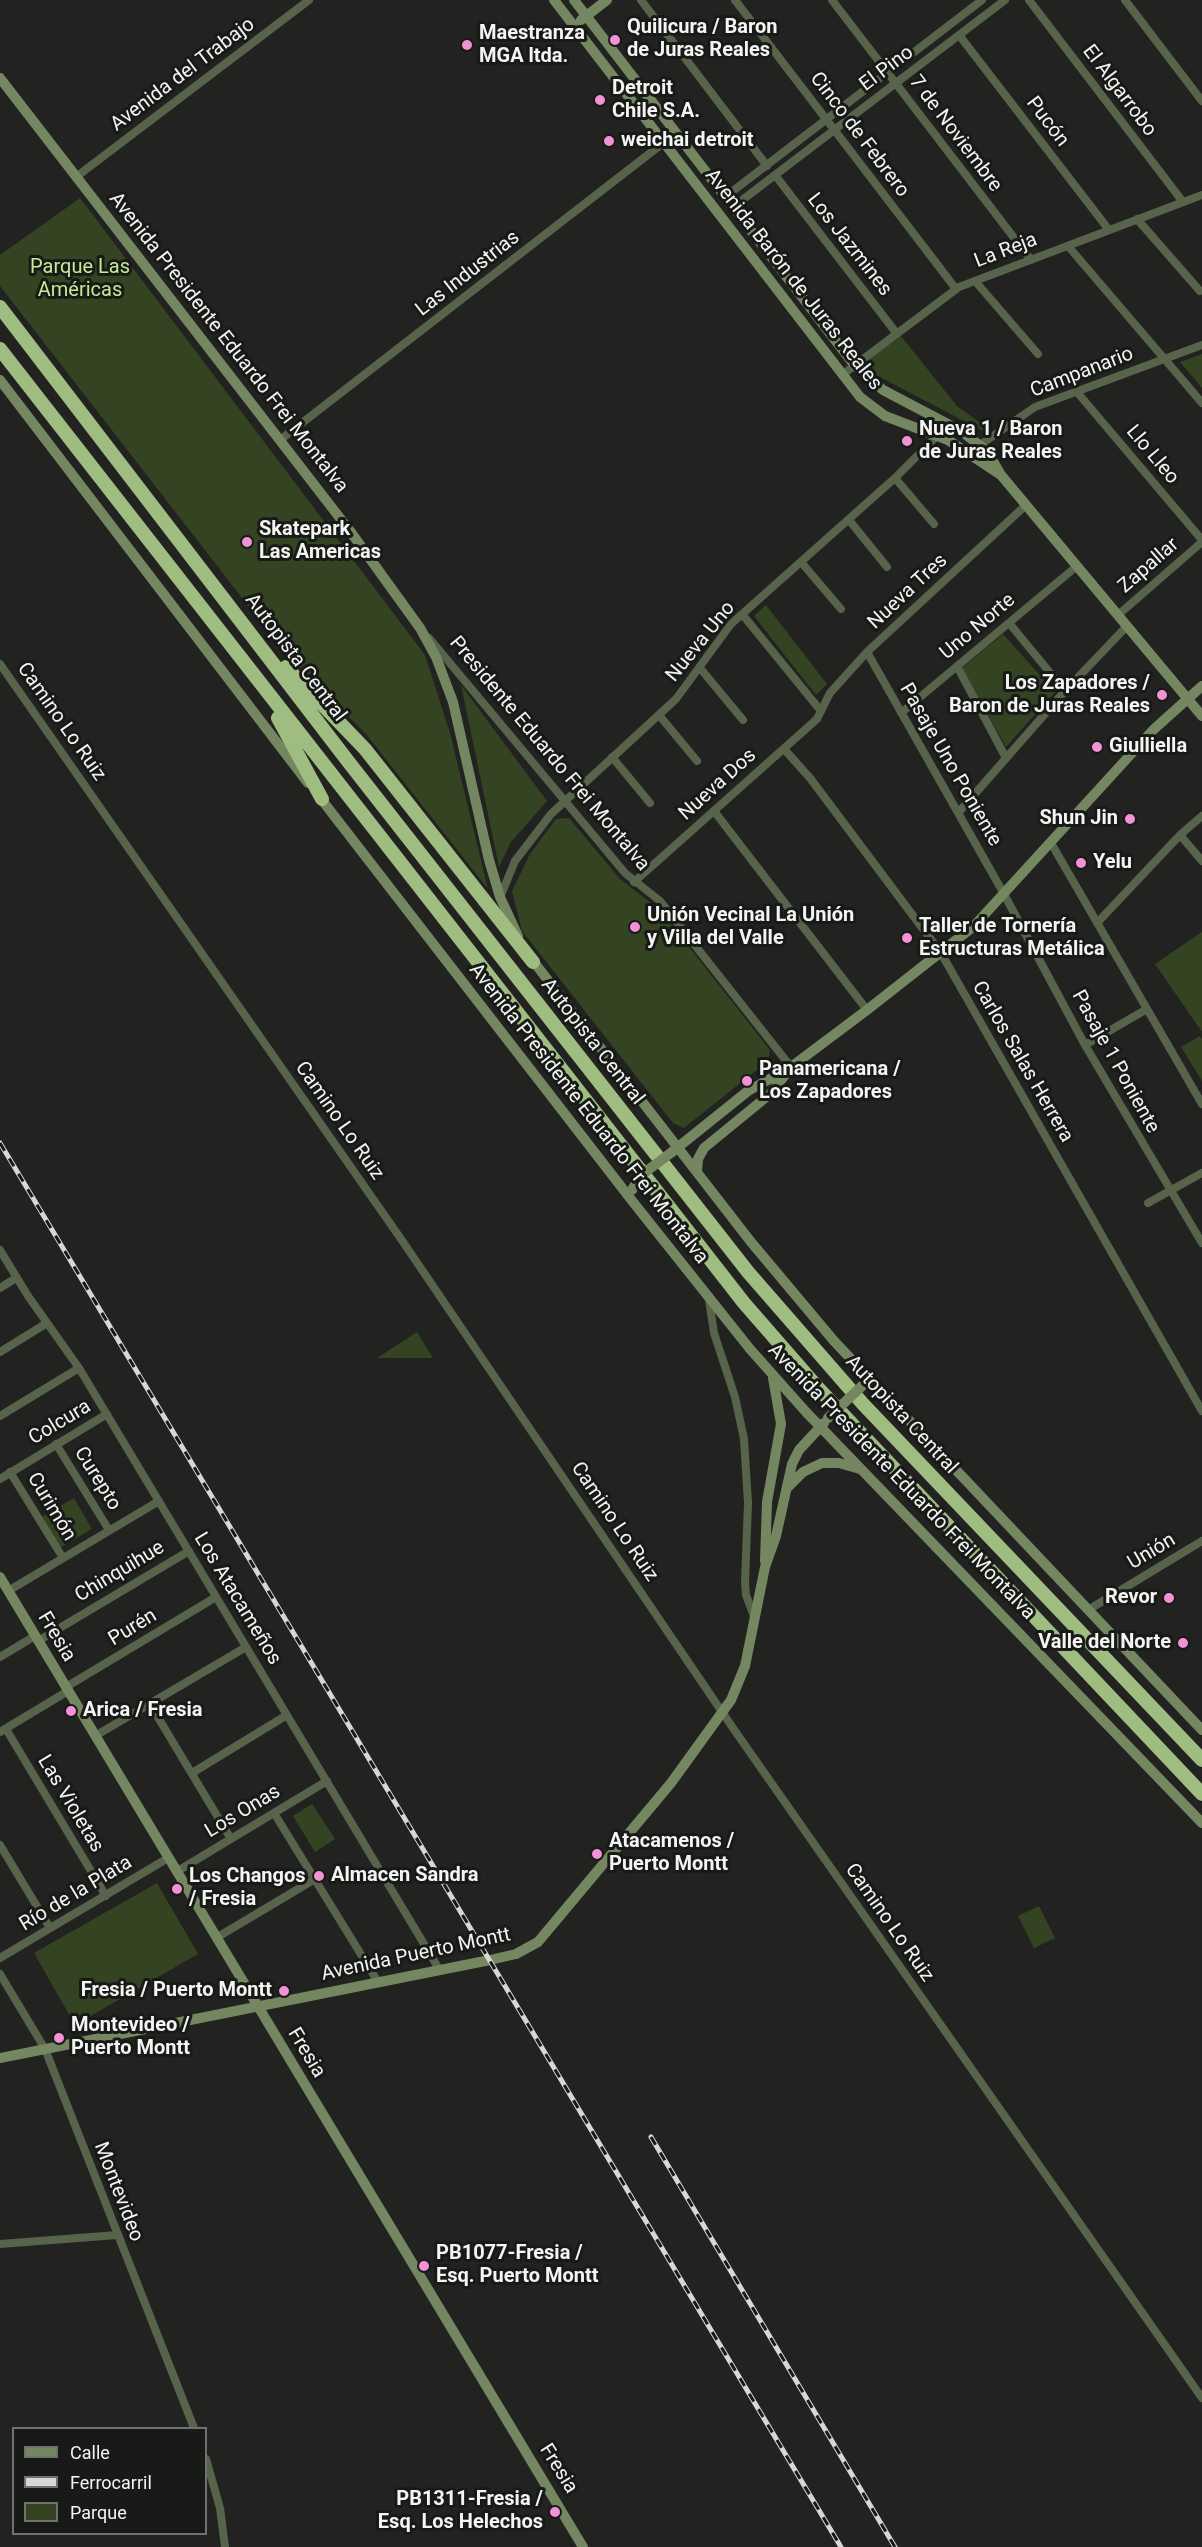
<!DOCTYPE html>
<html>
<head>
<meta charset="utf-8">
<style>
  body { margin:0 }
  #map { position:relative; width:1202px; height:2547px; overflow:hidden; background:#222320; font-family:Roboto,sans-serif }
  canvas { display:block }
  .legend { position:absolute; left:12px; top:2427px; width:195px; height:108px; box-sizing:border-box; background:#181a17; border:2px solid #70726f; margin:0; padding:8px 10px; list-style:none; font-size:18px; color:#f4f5f3 }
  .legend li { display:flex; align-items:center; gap:12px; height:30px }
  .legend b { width:30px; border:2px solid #70726f }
</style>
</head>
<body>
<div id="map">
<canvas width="1202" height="2547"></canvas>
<ul class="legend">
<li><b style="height:8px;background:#748760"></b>Calle</li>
<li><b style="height:8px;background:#d7d8d6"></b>Ferrocarril</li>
<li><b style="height:16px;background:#344322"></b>Parque</li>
</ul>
</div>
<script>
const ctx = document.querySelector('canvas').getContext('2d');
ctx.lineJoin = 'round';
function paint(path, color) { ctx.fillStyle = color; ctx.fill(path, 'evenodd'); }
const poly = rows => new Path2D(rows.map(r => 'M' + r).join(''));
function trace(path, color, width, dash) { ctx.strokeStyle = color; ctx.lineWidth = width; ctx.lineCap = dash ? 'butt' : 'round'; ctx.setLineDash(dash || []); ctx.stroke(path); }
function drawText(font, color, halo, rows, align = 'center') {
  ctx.font = font + ' Roboto,sans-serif'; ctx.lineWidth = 6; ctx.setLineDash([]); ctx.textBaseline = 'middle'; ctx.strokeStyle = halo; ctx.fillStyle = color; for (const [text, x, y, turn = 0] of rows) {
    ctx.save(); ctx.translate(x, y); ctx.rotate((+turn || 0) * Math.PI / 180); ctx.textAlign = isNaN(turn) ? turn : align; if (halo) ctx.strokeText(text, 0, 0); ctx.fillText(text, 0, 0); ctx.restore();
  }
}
const green = poly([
  [80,198,425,655,450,733,488,889,366,734,284,652,0,286,0,255],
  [901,336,957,406,986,427,983,431,876,375,866,361],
  [1202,354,1202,388,1180,362],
  [766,605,827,684,816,695,754,616],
  [1003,634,1055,692,1006,747,962,668],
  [461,685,547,801,511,842,499,867],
  [569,818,620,879,660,910,770,1050,768,1061,684,1128,673,1123,522,931,512,891,530,854,556,819],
  [1202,932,1202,1032,1155,964],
  [1200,1036,1202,1039,1202,1081,1181,1047],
  [417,1332,433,1358,377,1358],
  [74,1498,92,1529,58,1549,40,1518],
  [312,1804,335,1839,315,1852,293,1816],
  [157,1883,198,1954,75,2025,34,1953],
  [1039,1906,1055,1938,1034,1948,1018,1916]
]);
const street = poly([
  [641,0,767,166],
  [735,0,956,289],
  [832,0,1031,260],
  [1029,0,1183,202],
  [1125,0,1202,101],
  [959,35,1109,230],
  [775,175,897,334],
  [76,177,309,0],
  [725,197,982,0],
  [733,207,1005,0],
  [1137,219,1200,291],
  [1068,246,1202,403],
  [975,281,1038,354],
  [842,375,959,287,1202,195],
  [1077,392,1202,540],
  [280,440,676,133],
  [980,445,1035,407,1202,345],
  [895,478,934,524],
  [849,520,887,567],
  [801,562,841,609],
  [742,614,821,711],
  [1118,615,1202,542],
  [1009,623,1065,691],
  [429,638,625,873,660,901,791,1067],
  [867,652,1004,894,1085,1045,1202,1243],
  [0,664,401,1239,735,1731,1202,2398],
  [957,666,1006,758],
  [700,668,743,720],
  [901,713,1077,566],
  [659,715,697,761],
  [784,749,810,778,941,953,1202,1411],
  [612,757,650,803],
  [714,811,867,1010],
  [958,813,1065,691,1127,626],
  [1180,835,1202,861],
  [1051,843,1202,1104],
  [634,882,817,719,830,693,867,652,1026,505],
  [501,895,515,861,551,814,676,699,731,624,895,478,949,424],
  [1097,923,1180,835,1202,816],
  [1085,1045,1147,1009],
  [1148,1203,1202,1173],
  [0,1250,28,1296,79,1368,439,1969],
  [0,1288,16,1278],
  [709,1300,714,1333,735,1397,744,1439,748,1503,745,1583,746,1595,754,1616],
  [0,1352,47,1323],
  [0,1416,79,1368],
  [56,1444,109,1530],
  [10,1472,63,1558],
  [0,1479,107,1414],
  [8,1591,159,1501],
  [1088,1610,1202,1541],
  [38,1641,189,1551],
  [0,1657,35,1636],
  [66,1687,216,1597],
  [150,1704,231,1839],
  [6,1729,106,1896],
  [0,1732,68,1691],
  [95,1736,246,1647],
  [192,1773,287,1715],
  [274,1813,378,1982],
  [0,1845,50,1928],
  [176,1872,327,1781],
  [216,1938,315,1879],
  [0,1958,168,1858],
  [0,1974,45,2049,194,2428],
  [0,2244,117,2235],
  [206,2459,220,2508,225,2547]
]);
const secondary = poly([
  [554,0,860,397,885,416,948,440,1001,475],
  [574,0,855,366,883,390,961,431,987,451,1001,475,1202,716],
  [581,20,607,0],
  [0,78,350,531,420,628,436,657,453,702,489,860,500,897,518,936],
  [0,380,308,783],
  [318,795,633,1202,750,1349,806,1412,1202,1823],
  [530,957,751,1242,834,1341,1202,1730],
  [672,1152,748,1091,791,1067,867,1010,974,926,1153,730,1202,686],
  [697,1172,698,1159,704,1148,770,1094,789,1070],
  [787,1488,803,1472,822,1463,839,1463,860,1469],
  [765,1561,767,1502,781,1424,773,1378],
  [0,1577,583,2547],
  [0,2058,490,1960,516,1954,538,1942,671,1783,731,1700,745,1666,765,1567,776,1536,792,1464,799,1450,824,1423]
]);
const highway = poly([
  [0,307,347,760,748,1272,863,1404,1202,1760],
  [0,349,744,1303,819,1389,1202,1794],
  [286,667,365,749,533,962],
  [278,718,322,799]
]);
const rail = poly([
  [0,1143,841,2547],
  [651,2137,895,2547]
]);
const secondaryBridge = poly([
  [632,1190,640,1176,672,1152],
  [828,1418,863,1385]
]);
const markers = [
  [615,40,6,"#f391d6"],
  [467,45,6,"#f391d6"],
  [600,100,6,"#f391d6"],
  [609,141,6,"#f391d6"],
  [907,441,6,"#f391d6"],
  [247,542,6,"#f391d6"],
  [1162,695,6,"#f391d6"],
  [1097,747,6,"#f391d6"],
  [1130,819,6,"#f391d6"],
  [1081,863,6,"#f391d6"],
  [635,927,6,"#f391d6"],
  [907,938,6,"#f391d6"],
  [747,1081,6,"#f391d6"],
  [1169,1598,6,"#f391d6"],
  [1183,1643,6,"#f391d6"],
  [71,1711,6,"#f391d6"],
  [597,1854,6,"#f391d6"],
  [319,1876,6,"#f391d6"],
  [177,1889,6,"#f391d6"],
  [284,1991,6,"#f391d6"],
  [59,2038,6,"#f391d6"],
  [424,2266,6,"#f391d6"],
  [555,2512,6,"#f391d6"]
];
const poiNames = [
  ["Quilicura / Baron",627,28],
  ["de Juras Reales",627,51],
  ["Maestranza",479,34],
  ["MGA ltda.",479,57],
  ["Detroit",612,89],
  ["Chile S.A.",612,112],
  ["weichai detroit",621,141],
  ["Nueva 1 / Baron",919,430],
  ["de Juras Reales",919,453],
  ["Skatepark",259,530],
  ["Las Americas",259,553],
  ["Los Zapadores /",1150,684,"right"],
  ["Baron de Juras Reales",1150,707,"right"],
  ["Giulliella",1109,747],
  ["Shun Jin",1118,819,"right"],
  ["Yelu",1093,863],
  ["Unión Vecinal La Unión",647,916],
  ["y Villa del Valle",647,939],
  ["Taller de Tornería",919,927],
  ["Estructuras Metálica",919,950],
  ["Panamericana /",759,1070],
  ["Los Zapadores",759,1093],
  ["Revor",1157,1598,"right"],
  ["Valle del Norte",1171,1643,"right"],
  ["Arica / Fresia",83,1711],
  ["Atacamenos /",609,1842],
  ["Puerto Montt",609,1865],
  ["Almacen Sandra",331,1876],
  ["Los Changos",189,1877],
  ["/ Fresia",189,1900],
  ["Fresia / Puerto Montt",272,1991,"right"],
  ["Montevideo /",71,2026],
  ["Puerto Montt",71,2049],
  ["PB1077-Fresia /",436,2254],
  ["Esq. Puerto Montt",436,2277],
  ["PB1311-Fresia /",543,2500,"right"],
  ["Esq. Los Helechos",543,2523,"right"]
];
const streetNames = [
  ["El Pino",887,69,-37],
  ["Avenida del Trabajo",183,75,-37],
  ["El Algarrobo",1119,91,53],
  ["Pucón",1047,122,53],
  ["7 de Noviembre",955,134,53],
  ["Cinco de Febrero",859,135,53],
  ["Los Jazmines",849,245,52],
  ["La Reja",1006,251,-21],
  ["Las Industrias",468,274,-38],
  ["Avenida Barón de Juras Reales",793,280,52],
  ["Avenida Presidente Eduardo Frei Montalva",228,343,52],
  ["Campanario",1082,373,-21],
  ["Llo Lleo",1152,455,50],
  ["Zapallar",1149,566,-41],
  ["Nueva Tres",908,592,-43],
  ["Uno Norte",978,627,-40],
  ["Nueva Uno",701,642,-51],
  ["Autopista Central",295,658,53],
  ["Camino Lo Ruiz",61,722,55],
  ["Presidente Eduardo Frei Montalva",549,754,50],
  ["Pasaje Uno Poniente",950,765,60],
  ["Nueva Dos",718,785,-42],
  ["Autopista Central",592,1042,52],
  ["Carlos Salas Herrera",1022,1062,60],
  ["Pasaje 1 Poniente",1115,1062,61],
  ["Avenida Presidente Eduardo Frei Montalva",588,1114,52],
  ["Camino Lo Ruiz",339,1121,55],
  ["Autopista Central",901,1415,47],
  ["Colcura",60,1423,-31],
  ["Curepto",97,1479,58],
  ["Avenida Presidente Eduardo Frei Montalva",901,1482,46],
  ["Curimón",51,1507,59],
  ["Camino Lo Ruiz",614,1522,56],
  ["Unión",1152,1552,-31],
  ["Chinquihue",120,1572,-31],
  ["Los Atacameños",237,1599,59],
  ["Purén",133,1628,-31],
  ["Fresia",56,1637,59],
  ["Las Violetas",70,1804,59],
  ["Los Onas",243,1812,-31],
  ["Río de la Plata",76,1894,-31],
  ["Camino Lo Ruiz",889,1923,55],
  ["Avenida Puerto Montt",416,1955,-12],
  ["Fresia",306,2053,59],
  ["Montevideo",118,2192,69],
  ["Fresia",558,2469,58]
];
const parkNames = [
  ["Parque Las",80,268],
  ["Américas",80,291]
];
paint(green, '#344322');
trace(street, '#57634b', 8);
trace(secondary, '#748760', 10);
trace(highway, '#9fbd80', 14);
trace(rail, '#d7d8d6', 5);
trace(rail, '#181a17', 3, [9]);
trace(secondaryBridge, '#748760', 10);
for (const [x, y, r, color] of markers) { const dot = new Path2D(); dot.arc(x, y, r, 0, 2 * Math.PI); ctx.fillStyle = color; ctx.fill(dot); trace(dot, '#181a17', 2); }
drawText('bold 20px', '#f4f5f3', '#181a17', poiNames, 'left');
drawText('20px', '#f4f5f3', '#181a17', streetNames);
drawText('20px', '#c3eb95', '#181a17', parkNames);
</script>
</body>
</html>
